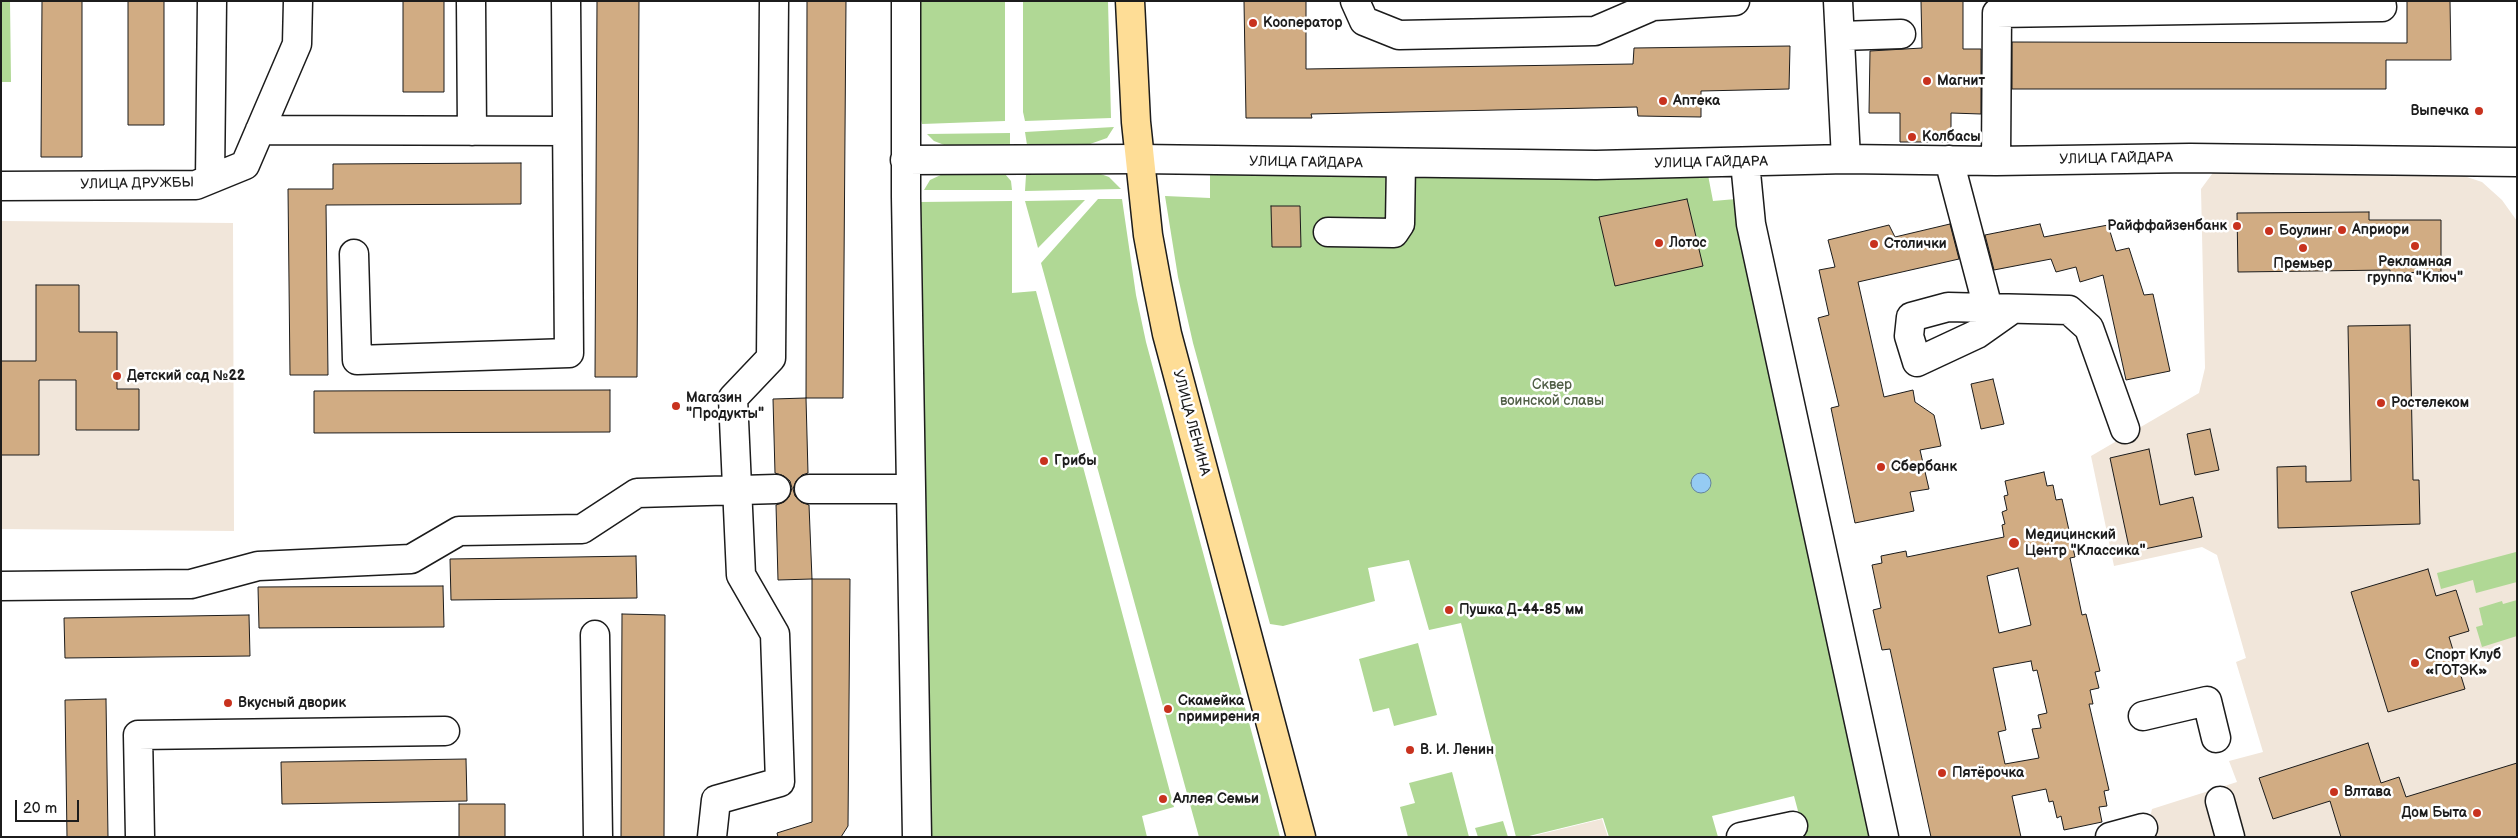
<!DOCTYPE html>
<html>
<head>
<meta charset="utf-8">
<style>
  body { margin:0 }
  #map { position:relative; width:2518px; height:838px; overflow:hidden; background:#fff; font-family:"Balsamiq Sans",sans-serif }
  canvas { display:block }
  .frame { position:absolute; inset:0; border:2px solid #1c1c1c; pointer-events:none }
  .scale { position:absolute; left:15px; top:800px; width:64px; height:22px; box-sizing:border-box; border:2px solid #1c1c1c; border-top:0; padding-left:6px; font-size:15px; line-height:18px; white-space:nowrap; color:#1c1c1c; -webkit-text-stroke:4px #fff; paint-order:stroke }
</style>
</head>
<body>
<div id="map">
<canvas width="2518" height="838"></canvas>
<div class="frame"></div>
<div class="scale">20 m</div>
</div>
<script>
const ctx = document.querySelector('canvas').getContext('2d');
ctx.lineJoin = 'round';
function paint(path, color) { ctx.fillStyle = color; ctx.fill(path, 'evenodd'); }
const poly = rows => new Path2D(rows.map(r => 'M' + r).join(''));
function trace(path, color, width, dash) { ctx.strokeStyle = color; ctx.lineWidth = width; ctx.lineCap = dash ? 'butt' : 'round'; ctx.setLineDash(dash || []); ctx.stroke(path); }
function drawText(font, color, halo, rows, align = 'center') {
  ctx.font = font + ' "Balsamiq Sans",sans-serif'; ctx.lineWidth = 5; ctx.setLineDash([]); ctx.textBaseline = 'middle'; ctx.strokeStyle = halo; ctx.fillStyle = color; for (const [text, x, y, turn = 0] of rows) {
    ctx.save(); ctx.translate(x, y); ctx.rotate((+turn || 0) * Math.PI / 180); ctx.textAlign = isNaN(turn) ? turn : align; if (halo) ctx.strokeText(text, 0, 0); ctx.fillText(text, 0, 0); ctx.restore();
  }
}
const built = poly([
  [2215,170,2455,173,2482,182,2502,200,2517,221,2517,837,2153,837,2149,822,2152,809,2237,782,2229,761,2263,752,2236,662,2246,658,2217,555,2202,547,2114,566,2091,456,2199,393,2205,368,2201,189],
  [1,221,233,223,234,531,1,529],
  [1602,819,1608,837,1529,837]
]);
const green = poly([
  [1,1,10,1,11,82,1,82],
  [917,1,1005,1,1005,121,922,124,918,107],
  [1023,1,1108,1,1111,118,1025,121,1023,112],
  [1114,127,1107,138,1090,144,1027,145,1025,132],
  [1010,133,1010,147,947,146,934,141,927,134],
  [1210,169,1708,175,1713,201,1736,199,1874,837,1805,837,1794,796,1712,816,1718,837,1609,837,1603,818,1525,837,1516,837,1461,623,1429,630,1409,560,1368,568,1375,601,1283,626,1270,624,1193,343,1178,277,1165,196,1210,198],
  [999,171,1005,174,1011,181,1012,190,924,190,930,180,947,172],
  [1031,171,1095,172,1109,177,1121,189,1025,191,1026,175],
  [1098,199,1122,199,1136,295,1146,342,1280,837,1199,837,1041,263],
  [1085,200,1038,248,1025,201],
  [1012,201,1012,293,1036,291,1174,807,1142,816,1147,837,928,837,920,202],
  [2516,552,2517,582,2476,593,2473,580,2441,589,2437,573],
  [2517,600,2517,636,2482,647,2476,627,2483,625,2479,608,2502,601,2503,604],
  [1418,643,1437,715,1394,726,1389,708,1373,712,1359,659],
  [1452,772,1469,837,1408,837,1400,807,1415,803,1409,783],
  [1503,821,1508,837,1478,837,1475,828]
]);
const water = poly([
  '1691 483a10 10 0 1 1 20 0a10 10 0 1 1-20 0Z'
]);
const building = poly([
  [42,1,82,1,82,157,41,157,42,1],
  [128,1,164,1,164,125,128,125,128,1],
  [403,1,444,1,444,92,403,92,403,1],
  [597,1,639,1,637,377,595,377,597,1],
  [807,1,846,1,843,398,806,398,807,1],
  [1244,1,1306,1,1306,69,1633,64,1634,48,1790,46,1789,89,1701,91,1701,117,1638,116,1637,107,1311,114,1312,118,1246,118,1244,1],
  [1921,1,1963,1,1963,49,1981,49,1981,114,1951,113,1951,142,1900,142,1900,113,1869,113,1870,51,1922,48,1921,1],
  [2407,1,2450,1,2451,60,2386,60,2386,89,2012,89,2012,42,2407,43,2407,1],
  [521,163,521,204,326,205,328,375,290,375,288,189,333,189,333,164,521,163],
  [1687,199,1703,266,1615,286,1599,217,1687,199],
  [1271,206,1300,206,1301,247,1272,247,1271,206],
  [2369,212,2369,220,2441,220,2441,272,2390,273,2390,270,2238,272,2237,213,2369,212],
  [1950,224,1959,259,1858,282,1884,397,1913,390,1915,402,1934,415,1941,446,1920,450,1929,489,1910,492,1914,511,1855,523,1831,408,1839,406,1818,318,1829,315,1819,270,1835,267,1828,240,1889,225,1895,237,1950,224],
  [2040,224,2044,237,2108,225,2116,251,2129,248,2144,295,2153,294,2170,371,2126,380,2103,275,2080,282,2076,267,2056,272,2051,259,1994,270,1985,235,2040,224],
  [36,285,79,285,79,332,117,332,117,389,139,389,139,430,76,430,76,380,39,380,39,455,1,455,1,361,36,361,36,285],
  [2410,325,2413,480,2419,480,2420,524,2278,528,2277,467,2306,466,2306,482,2351,481,2348,326,2410,325],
  [1993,379,2004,424,1981,429,1971,384,1993,379],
  [610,390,610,432,314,433,314,391,610,390],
  [806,398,808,473,802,475,796,481,793,489,795,496,801,502,809,505,812,579,778,580,776,505,784,502,789,497,792,488,790,481,784,476,775,473,773,399,806,398],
  [2210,429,2219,470,2195,475,2187,434,2210,429],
  [2149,449,2160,505,2193,497,2202,537,2130,552,2110,458,2149,449],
  [2044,472,2047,486,2053,485,2056,500,2062,499,2075,557,2070,558,2082,615,2086,614,2100,671,2095,672,2099,688,2090,690,2093,704,2089,704,2109,790,2104,791,2107,806,2099,807,2102,822,2064,830,2061,816,2057,818,2053,801,2049,802,2046,789,2012,796,2021,837,1931,837,1890,649,1882,650,1873,610,1881,608,1872,565,1882,563,1881,556,1906,551,1907,557,2004,537,2002,525,2005,524,2002,512,2007,510,2004,496,2008,495,2005,481,2044,472],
  [2018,568,2031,625,1999,633,1987,576,2018,568],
  [2031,661,2033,671,2037,670,2047,713,2038,715,2041,728,2032,729,2039,758,2005,764,1998,732,2006,730,1993,668,2031,661],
  [636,556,637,598,451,600,450,559,636,556],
  [2428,569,2436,596,2456,590,2469,631,2449,637,2465,689,2388,712,2351,592,2428,569],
  [812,579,850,579,848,826,841,837,778,837,777,833,812,822,812,579],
  [443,586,444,627,259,628,258,587,443,586],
  [622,614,665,615,664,837,621,837,622,614],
  [249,615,250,656,65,658,64,618,249,615],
  [106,699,108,837,67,837,65,700,106,699],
  [2368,743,2381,783,2399,777,2406,797,2517,763,2517,837,2341,837,2330,801,2273,819,2259,778,2368,743],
  [466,759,467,801,282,804,281,762,466,759],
  [459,804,505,804,505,837,459,837,459,804]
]);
const minor = poly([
  [471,1,472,131],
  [906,1,906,197,917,837],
  [1355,1,1364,21,1399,35,1595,31,1653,6,1735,1],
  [1838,1,1846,159],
  [1840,36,1901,34],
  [260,130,567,131],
  [905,160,1140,159,1596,165,1846,159,1996,161,2190,158,2517,162],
  [1949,160,1988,308],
  [1996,161,1997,13,2382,7,2381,1],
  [1745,162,1751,224,1884,837],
  [210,179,212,1],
  [1,186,196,185,245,165,297,44,298,1],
  [1328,232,1394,233,1400,224,1401,163],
  [354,254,357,360,569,353,566,1],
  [2011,310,1977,334,1917,362,1909,336,1911,317,1948,307,2069,310,2089,328,2125,429],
  [809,489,911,489],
  [1,586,191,584,258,566,411,559,459,531,582,529,637,493,776,489],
  [595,635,598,837],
  [2143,716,2207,701,2216,738],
  [2220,801,2230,837],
  [140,837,138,735,445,731],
  [712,837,716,800,780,782,775,634,741,575,733,398,771,358,774,1],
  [1741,837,1793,826],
  [2110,837,2143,828]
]);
const major = poly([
  [1130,1,1136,122,1148,235,1157,284,1167,334,1301,837]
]);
const markers = [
  [1253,23,5,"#c8321e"],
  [1927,81,5,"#c8321e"],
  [1663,101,5,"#c8321e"],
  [2479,111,5,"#c8321e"],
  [1912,137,5,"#c8321e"],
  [2237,226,5,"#c8321e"],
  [2342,230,5,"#c8321e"],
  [2269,231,5,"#c8321e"],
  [1659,243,5,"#c8321e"],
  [1874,244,5,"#c8321e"],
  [2415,246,5,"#c8321e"],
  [2303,248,5,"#c8321e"],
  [117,376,5,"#c8321e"],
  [2381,403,5,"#c8321e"],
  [676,406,5,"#c8321e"],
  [1044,461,5,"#c8321e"],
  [1881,467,5,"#c8321e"],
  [2014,543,6,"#c8321e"],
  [1449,610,5,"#c8321e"],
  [2415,663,5,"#c8321e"],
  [228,703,5,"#c8321e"],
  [1168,709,5,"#c8321e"],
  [1410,750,5,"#c8321e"],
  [1942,773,5,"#c8321e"],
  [2334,792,5,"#c8321e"],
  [1163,799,5,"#c8321e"],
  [2477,813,5,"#c8321e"]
];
const poiNames = [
  ["Кооператор",1263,23],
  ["Магнит",1937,81],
  ["Аптека",1673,101],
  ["Выпечка",2469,111,"right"],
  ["Колбасы",1922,137],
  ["Райффайзенбанк",2227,226,"right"],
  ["Априори",2352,230],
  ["Боулинг",2279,231],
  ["Лотос",1669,243],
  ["Столички",1884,244],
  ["Рекламная",2415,262,"center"],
  ["группа \"Ключ\"",2415,278,"center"],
  ["Премьер",2303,264,"center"],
  ["Детский сад №22",127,376],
  ["Магазин",686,398],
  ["\"Продукты\"",686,414],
  ["Ростелеком",2391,403],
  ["Грибы",1054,461],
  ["Сбербанк",1891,467],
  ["Медицинский",2025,535],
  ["Центр \"Классика\"",2025,551],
  ["Пушка Д-44-85 мм",1459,610],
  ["Спорт Клуб",2425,655],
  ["«ГОТЭК»",2425,671],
  ["Скамейка",1178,701],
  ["примирения",1178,717],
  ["Вкусный дворик",238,703],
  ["В. И. Ленин",1420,750],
  ["Пятёрочка",1952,773],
  ["Влтава",2344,792],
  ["Аллея Семьи",1173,799],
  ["Дом Быта",2467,813,"right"]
];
const streetNames = [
  ["УЛИЦА ГАЙДАРА",2116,159,-1],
  ["УЛИЦА ГАЙДАРА",1306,163,1],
  ["УЛИЦА ГАЙДАРА",1711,163,-1],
  ["УЛИЦА ДРУЖБЫ",137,184,-1],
  ["УЛИЦА ЛЕНИНА",1191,423,75]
];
const parkNames = [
  ["Сквер",1552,385],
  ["воинской славы",1552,401]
];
paint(built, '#f1e6da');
paint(green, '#b0d895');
paint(water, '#95cbf3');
trace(water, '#65859d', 1);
paint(building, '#d1ac83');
trace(building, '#1c1c1c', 1);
trace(minor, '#1c1c1c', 31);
trace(major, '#1c1c1c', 31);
trace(minor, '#fff', 28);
trace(major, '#fedd96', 28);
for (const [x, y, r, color] of markers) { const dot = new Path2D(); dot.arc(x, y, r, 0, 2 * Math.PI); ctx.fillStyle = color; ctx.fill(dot); trace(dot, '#fff', 2); }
drawText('bold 14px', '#1c1c1c', '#fff', poiNames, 'left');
drawText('14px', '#1c1c1c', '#fff', streetNames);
drawText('14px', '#505e46', '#fff', parkNames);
</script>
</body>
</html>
